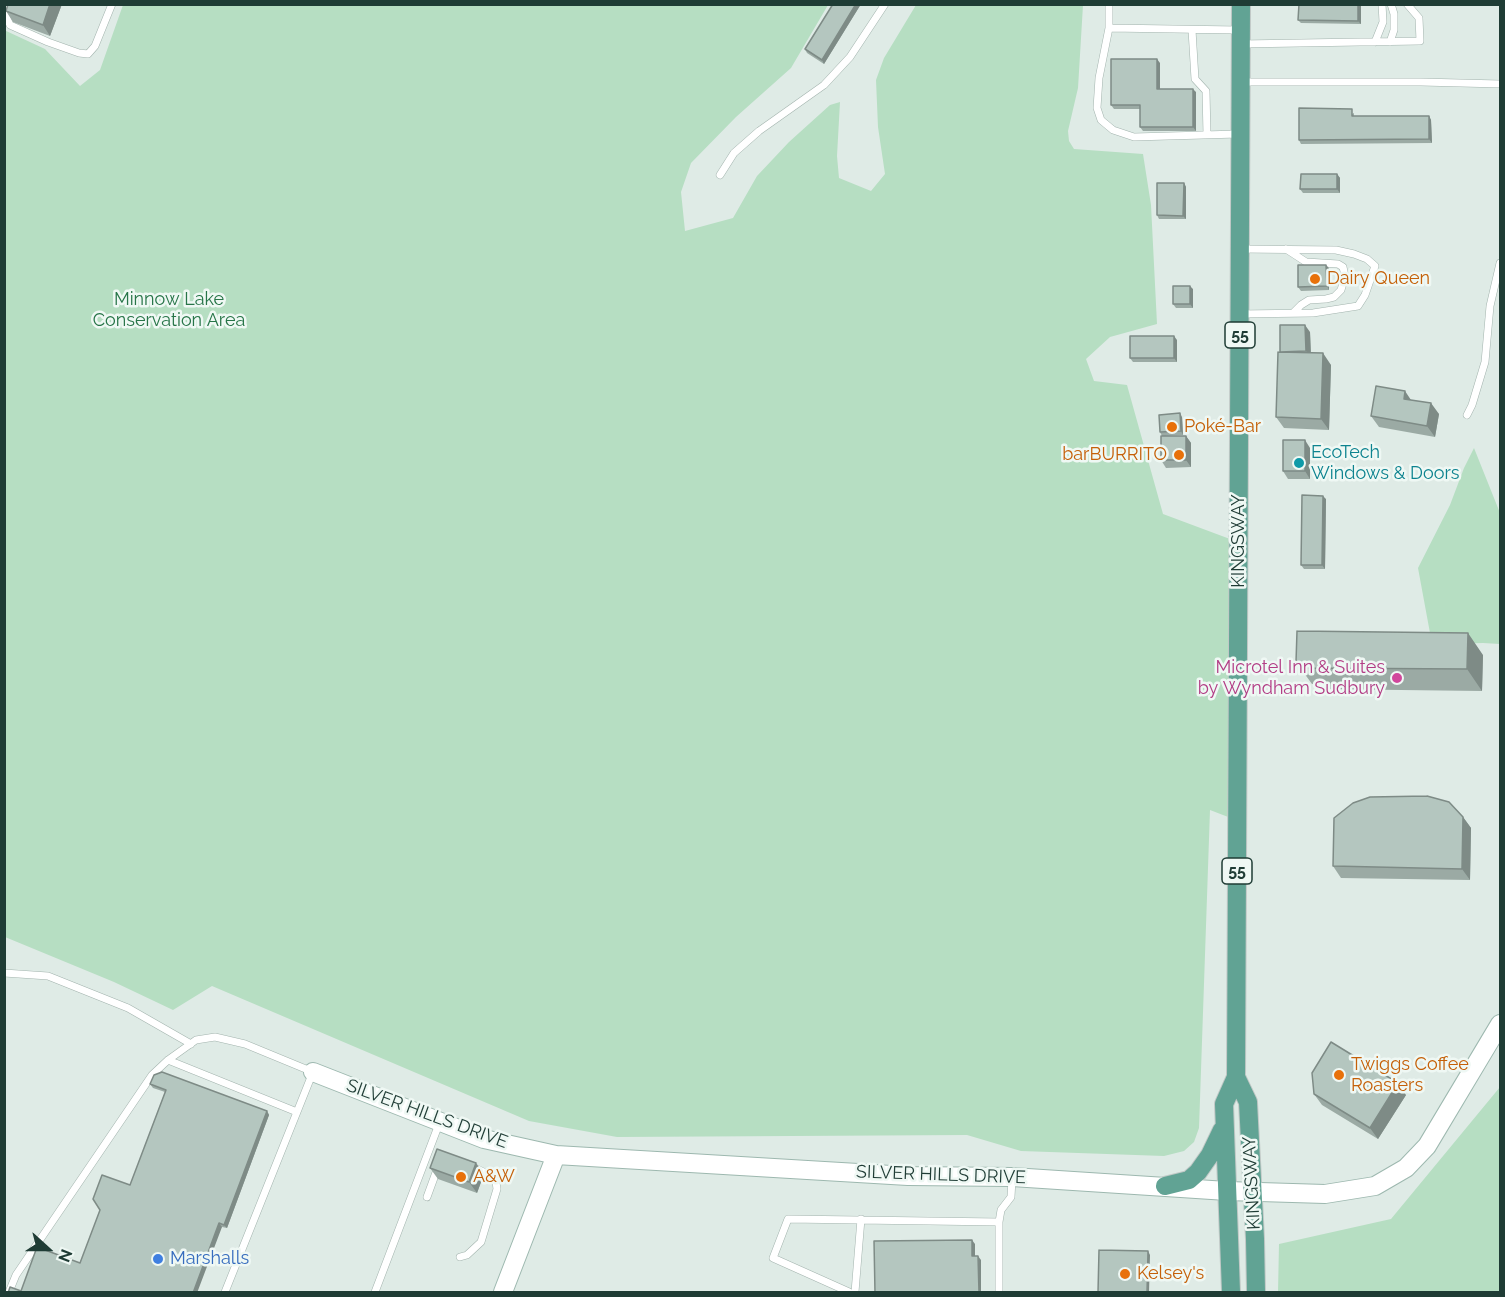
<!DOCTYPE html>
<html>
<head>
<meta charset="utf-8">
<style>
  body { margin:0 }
  #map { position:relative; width:1505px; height:1297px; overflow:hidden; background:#dfebe6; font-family:Raleway,sans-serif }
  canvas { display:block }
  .frame { position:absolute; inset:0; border:6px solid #1f3c35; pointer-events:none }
  .north { position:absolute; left:18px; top:1219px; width:60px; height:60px; -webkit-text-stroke:4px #eff8f4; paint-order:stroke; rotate:111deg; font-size:16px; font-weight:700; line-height:24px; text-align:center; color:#1f3c35 }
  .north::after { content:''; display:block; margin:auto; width:21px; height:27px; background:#1f3c35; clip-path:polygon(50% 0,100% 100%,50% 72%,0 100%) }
</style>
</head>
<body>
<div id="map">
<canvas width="1505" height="1297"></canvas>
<div class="frame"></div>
<div class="north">N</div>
</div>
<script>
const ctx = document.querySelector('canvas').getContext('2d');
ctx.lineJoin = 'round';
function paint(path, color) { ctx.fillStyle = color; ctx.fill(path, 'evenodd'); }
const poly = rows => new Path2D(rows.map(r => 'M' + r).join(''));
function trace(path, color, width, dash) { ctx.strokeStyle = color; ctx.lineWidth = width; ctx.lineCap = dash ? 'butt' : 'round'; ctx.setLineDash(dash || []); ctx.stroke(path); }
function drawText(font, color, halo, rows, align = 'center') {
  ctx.font = font + ' Raleway,sans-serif'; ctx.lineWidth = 5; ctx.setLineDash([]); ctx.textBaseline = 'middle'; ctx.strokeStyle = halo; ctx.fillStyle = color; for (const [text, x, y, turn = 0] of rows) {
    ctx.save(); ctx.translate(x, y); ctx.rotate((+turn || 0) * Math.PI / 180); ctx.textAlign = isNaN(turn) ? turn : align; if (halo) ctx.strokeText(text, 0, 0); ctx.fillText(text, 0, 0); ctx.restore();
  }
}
const green = poly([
  [123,5,828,5,791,68,736,117,691,163,681,192,685,231,733,218,757,176,789,142,830,105,840,102,837,156,839,178,871,191,885,174,878,127,876,80,884,58,916,5,1083,5,1078,88,1068,131,1069,141,1074,149,1143,154,1151,205,1157,324,1110,337,1086,359,1094,381,1127,385,1163,514,1238,542,1236,820,1210,810,1199,1128,1194,1142,1184,1151,1164,1156,1021,1151,967,1135,617,1137,529,1121,212,986,173,1010,114,982,5,937,4,30,45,49,80,86,100,70],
  [1474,448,1500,513,1500,644,1483,643,1412,645,1430,633,1418,568,1450,505,1464,468],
  [1500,1087,1500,1292,1278,1292,1279,1244,1391,1219]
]);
const lane = poly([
  [8,4,6,16,10,25,48,42,79,53,88,54,95,46,112,4],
  [1109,4,1109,28,1099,78,1097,108,1101,120,1113,130,1134,137,1238,134],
  [1109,28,1238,30],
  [1192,30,1195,79,1206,91,1207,135],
  [1375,42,1383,22,1382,4],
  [1390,42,1394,30,1394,14,1391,4],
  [1241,44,1420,41,1419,18,1407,4],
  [1241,82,1421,82,1500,84],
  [720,175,734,153,759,131,824,85,850,57,885,4],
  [1286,249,1306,262,1338,264,1343,267,1345,276,1341,290,1334,297,1326,299,1309,300,1301,305,1293,313],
  [1240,314,1313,313,1358,306,1365,295,1375,266,1367,259,1354,254,1336,250,1241,249],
  [1467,415,1472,405,1485,362,1490,306,1500,263],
  [4,973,48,976,128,1008,191,1044],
  [168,1060,297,1112],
  [427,1197,438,1167],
  [460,1257,467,1255,481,1242,497,1189,496,1182,492,1176,475,1168],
  [9,1292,16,1275,152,1075,168,1060,196,1040,215,1037,245,1044,313,1072,225,1292],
  [375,1292,439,1124],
  [849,1292,773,1258,788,1219,999,1222],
  [855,1292,861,1219],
  [999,1292,999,1222,1001,1210,1011,1197,1012,1179]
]);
const secondary = poly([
  [313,1072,484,1139,556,1155,908,1176,1012,1177,1227,1191,1325,1194,1375,1186,1406,1168,1427,1146,1500,1024],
  [503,1292,556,1155]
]);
const primary = poly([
  [1236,1077,1248,1102,1255,1239,1256,1292],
  [1165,1186,1189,1180,1198,1172,1210,1155,1222,1130],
  [1231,1292,1224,1104,1236,1077,1241,4]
]);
const wall = poly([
  [8,4,62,4,50,36,13,22,6,11],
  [833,4,861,4,824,64,807,53,805,49],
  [1299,4,1361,4,1361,24,1301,23,1298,20],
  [1160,63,1160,89,1196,92,1196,131,1143,131,1140,127,1140,109,1114,109,1111,105],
  [1354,113,1354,116,1429,116,1431,120,1432,143,1301,144,1299,140],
  [1337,174,1340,178,1340,193,1303,193,1300,189],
  [1184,183,1186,187,1186,219,1159,219,1157,215],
  [1329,268,1329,290,1301,291,1298,287],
  [1193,289,1193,308,1176,308,1173,304],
  [1310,332,1311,353,1331,365,1329,430,1284,428,1276,417,1281,352],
  [1177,340,1177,362,1133,362,1130,358],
  [1411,400,1439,414,1435,437,1379,427,1371,416],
  [1182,417,1183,435,1165,436,1186,436,1191,443,1191,467,1166,468,1161,460,1162,436,1160,432],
  [1310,448,1310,479,1288,479,1283,471],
  [1326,499,1325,569,1304,569,1301,565],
  [1483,655,1482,691,1320,689,1316,684,1312,684,1296,662],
  [1463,817,1471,828,1470,880,1341,878,1333,866],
  [150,1084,267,1111,269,1115,227,1228,222,1227,21,1291,80,1263,100,1210,130,1185,165,1092,153,1088],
  [1314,1094,1406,1095,1378,1139,1322,1105],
  [430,1168,484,1174,477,1193,438,1179]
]);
const shadedWall = poly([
  [50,4,62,4,50,36,43,25],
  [856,4,861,4,824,64,822,60],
  [1358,4,1361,4,1361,24,1358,21],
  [1157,59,1160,63,1160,93,1157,89],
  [1193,89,1196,92,1196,131,1193,127],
  [1429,116,1431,120,1432,143,1429,139],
  [1337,174,1340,178,1340,193,1337,189],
  [1184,183,1186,187,1186,219,1183,216],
  [1326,265,1329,268,1329,290,1327,286],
  [1190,286,1193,289,1193,308,1190,304],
  [1305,325,1310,332,1311,359,1306,351],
  [1174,336,1177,340,1177,362,1174,358],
  [1323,353,1331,365,1329,430,1321,419],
  [1405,391,1413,403,1404,399],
  [1431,403,1439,414,1435,437,1427,426],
  [1180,413,1182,417,1183,435,1181,431],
  [1186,436,1191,443,1191,467,1186,460],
  [1305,440,1310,448,1310,479,1305,471],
  [1323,496,1326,499,1325,569,1322,565],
  [1468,633,1483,655,1482,691,1467,669],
  [1463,817,1471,828,1470,880,1462,869],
  [1398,1083,1406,1095,1378,1139,1370,1128],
  [267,1111,269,1115,227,1228,224,1225],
  [476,1163,484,1174,477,1193,469,1182],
  [219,1223,222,1227,197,1293,193,1293],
  [972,1240,975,1244,975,1260,972,1256],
  [1148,1251,1150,1255,1149,1293,1147,1293],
  [978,1256,981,1260,981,1293,979,1293]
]);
const building = poly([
  [8,4,50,4,43,25,6,11,8,4],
  [833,4,856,4,822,60,805,49,833,4],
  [1299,4,1358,4,1358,21,1298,20,1299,4],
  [1111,59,1157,59,1157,89,1193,89,1193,127,1140,127,1140,105,1111,105,1111,59],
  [1299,108,1352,109,1352,116,1429,116,1429,139,1299,140,1299,108],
  [1301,174,1337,174,1337,189,1300,189,1301,174],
  [1157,183,1184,183,1183,216,1157,215,1157,183],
  [1298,265,1326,265,1327,286,1298,287,1298,265],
  [1173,286,1190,286,1190,304,1173,304,1173,286],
  [1280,325,1305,325,1306,351,1280,352,1280,325],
  [1130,336,1174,336,1174,358,1130,358,1130,336],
  [1278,352,1323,353,1321,419,1276,417,1278,352],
  [1376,386,1405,391,1404,399,1431,403,1427,426,1371,416,1376,386],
  [1180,413,1181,431,1160,432,1159,415,1180,413],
  [1161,436,1186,436,1186,460,1161,460,1161,436],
  [1283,440,1305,440,1305,471,1283,471,1283,440],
  [1302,495,1323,496,1322,565,1301,565,1302,495],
  [1297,631,1468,633,1467,669,1304,668,1304,662,1296,662,1297,631],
  [1427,796,1449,802,1463,817,1462,869,1333,866,1334,818,1353,803,1370,797,1427,796],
  [1331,1042,1398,1083,1370,1128,1314,1094,1312,1073,1331,1042],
  [162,1072,267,1111,224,1225,219,1223,193,1293,8,1293,10,1287,21,1291,37,1247,80,1263,100,1210,93,1199,102,1175,130,1185,166,1090,150,1084,154,1075,162,1072],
  [437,1149,476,1163,469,1182,430,1168,437,1149],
  [972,1240,972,1256,978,1256,979,1293,875,1293,874,1241,972,1240],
  [1099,1250,1148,1251,1147,1293,1098,1292,1099,1250]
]);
const markers = [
  [1315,279,6,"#e8710a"],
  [1172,427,6,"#e8710a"],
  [1179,455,6,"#e8710a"],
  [1299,463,6,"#0f9aa8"],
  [1397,678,6,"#d1479c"],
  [1339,1075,6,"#e8710a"],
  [461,1177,6,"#e8710a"],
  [158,1259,6,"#3f7fe0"],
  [1125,1274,6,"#e8710a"]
];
const shields = [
  [1240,335,30],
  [1237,871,30]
];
const shieldNames = [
  ["55",1240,335],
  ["55",1237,871]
];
const foodNames = [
  ["Dairy Queen",1327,279],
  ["Poké-Bar",1184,427],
  ["barBURRITO",1167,455,"right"],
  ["Twiggs Coffee",1351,1065],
  ["Roasters",1351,1086],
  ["A&W",473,1177],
  ["Kelsey's",1137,1274]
];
const parkNames = [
  ["Minnow Lake",169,300],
  ["Conservation Area",169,321]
];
const cultureNames = [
  ["EcoTech",1311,453],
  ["Windows & Doors",1311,474]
];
const streetNames = [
  ["KINGSWAY",1239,541,-90],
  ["SILVER HILLS DRIVE",427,1114,20],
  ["SILVER HILLS DRIVE",941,1175,2],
  ["KINGSWAY",1252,1183,-93]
];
const hotelNames = [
  ["Microtel Inn & Suites",1385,668],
  ["by Wyndham Sudbury",1385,689]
];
const shopNames = [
  ["Marshalls",170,1259]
];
paint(green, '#b6dec2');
trace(lane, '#a2b3ad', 8);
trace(secondary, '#9db8af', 20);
trace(primary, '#c0c8c6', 20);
trace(lane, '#fff', 7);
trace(secondary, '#fff', 18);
trace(primary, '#61a394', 18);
paint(wall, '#9baaa4');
paint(shadedWall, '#7e8b86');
paint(building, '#b4c6bf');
trace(building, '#7e8b86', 1.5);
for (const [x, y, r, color] of markers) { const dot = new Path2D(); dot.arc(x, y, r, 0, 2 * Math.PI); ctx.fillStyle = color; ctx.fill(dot); trace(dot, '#eff8f4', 2); }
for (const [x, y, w] of shields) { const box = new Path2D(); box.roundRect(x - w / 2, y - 13, w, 26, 4.5); ctx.fillStyle = '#eff8f4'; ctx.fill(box); trace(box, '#1f3c35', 1.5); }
drawText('bold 16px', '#1f3c35', null, shieldNames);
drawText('18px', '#c56008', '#eff8f4', foodNames, 'left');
drawText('18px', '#277548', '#eff8f4', parkNames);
drawText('18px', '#0d838f', '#eff8f4', cultureNames, 'left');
drawText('18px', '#1f3c35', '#eff8f4', streetNames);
drawText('18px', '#b23c85', '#eff8f4', hotelNames, 'right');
drawText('18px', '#366cbe', '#eff8f4', shopNames, 'left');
</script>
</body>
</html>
